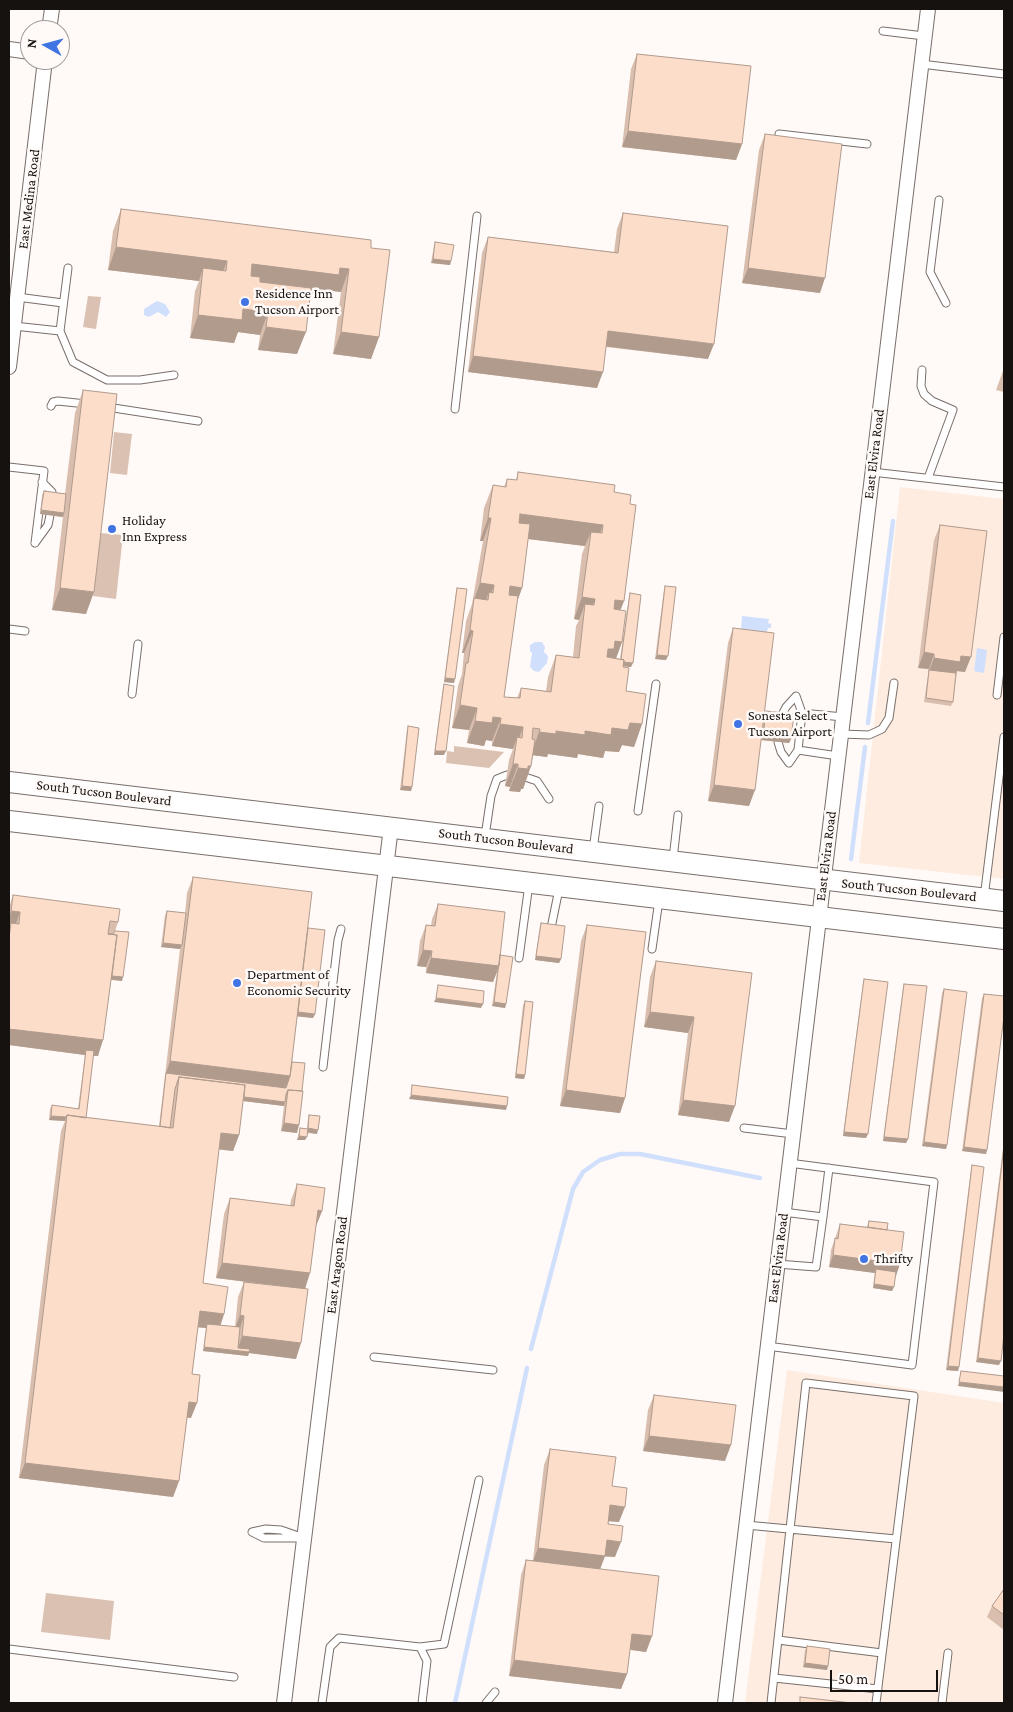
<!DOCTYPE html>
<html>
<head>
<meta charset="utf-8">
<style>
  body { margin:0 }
  #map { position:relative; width:1013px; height:1712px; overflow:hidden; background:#fffaf7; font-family:"Crimson Pro",serif }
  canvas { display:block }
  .frame { position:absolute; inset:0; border:10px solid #161210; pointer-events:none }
  .north { position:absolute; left:20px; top:20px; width:50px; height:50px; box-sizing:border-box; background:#fffaf7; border:1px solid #a29d9b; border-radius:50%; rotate:277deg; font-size:14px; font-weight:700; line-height:20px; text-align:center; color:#161210 }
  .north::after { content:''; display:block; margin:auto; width:18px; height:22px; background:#4074e4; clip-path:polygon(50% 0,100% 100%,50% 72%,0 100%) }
  .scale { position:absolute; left:830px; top:1670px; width:108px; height:22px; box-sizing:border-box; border:2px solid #161210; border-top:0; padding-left:6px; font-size:15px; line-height:18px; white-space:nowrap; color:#161210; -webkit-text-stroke:4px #fffaf7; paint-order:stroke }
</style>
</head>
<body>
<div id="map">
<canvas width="1013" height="1712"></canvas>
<div class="frame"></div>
<div class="north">N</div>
<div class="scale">50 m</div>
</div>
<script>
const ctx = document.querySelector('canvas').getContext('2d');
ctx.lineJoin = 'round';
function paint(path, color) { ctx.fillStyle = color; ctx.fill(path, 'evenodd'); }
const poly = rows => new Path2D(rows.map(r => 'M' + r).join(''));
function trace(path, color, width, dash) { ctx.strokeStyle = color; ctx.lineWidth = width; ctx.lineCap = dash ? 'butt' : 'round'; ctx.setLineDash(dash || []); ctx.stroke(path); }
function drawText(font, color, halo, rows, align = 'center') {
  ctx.font = font + ' "Crimson Pro",serif'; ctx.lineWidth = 5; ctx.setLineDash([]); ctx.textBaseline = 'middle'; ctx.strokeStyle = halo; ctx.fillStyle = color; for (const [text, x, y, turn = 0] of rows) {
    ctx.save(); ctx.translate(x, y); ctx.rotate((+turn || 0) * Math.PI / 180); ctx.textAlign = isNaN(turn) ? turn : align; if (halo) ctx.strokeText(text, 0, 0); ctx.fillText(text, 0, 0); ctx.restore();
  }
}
const built = poly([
  [900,487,1004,499,1004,879,859,863],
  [787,1370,1004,1403,1004,1703,745,1703]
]);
const green = poly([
  [88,296,101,297,96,329,83,327],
  [114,432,132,434,127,475,110,473],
  [100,533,123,535,116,599,93,596],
  [454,746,504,752,489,768,446,763,447,751,454,752],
  [46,1593,114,1601,110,1640,41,1632]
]);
const water = poly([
  [157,301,165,304,170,312,166,317,158,312,149,317,144,315,144,309],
  [742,616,769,619,768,623,771,624,771,628,768,628,767,632,741,629],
  [535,642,542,642,545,647,544,652,548,656,547,663,539,672,534,671,530,667,532,653,530,651,530,645],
  [977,648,987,650,984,673,974,671]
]);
const stream = poly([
  [868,723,893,521],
  [851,859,865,747],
  [531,1349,573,1189,583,1172,600,1160,620,1154,640,1154,760,1178],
  [455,1703,527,1368]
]);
const lane = poly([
  [883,31,924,36],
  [921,64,1004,74],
  [779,134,867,144],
  [939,200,930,272,946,303],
  [68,268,60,331,73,362,107,380,140,380,174,375],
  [17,297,63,303],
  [14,326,60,331],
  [922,370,921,386,924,394,932,401,953,410,928,478],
  [51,406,53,402,58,401,86,404],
  [107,407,198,421],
  [455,409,477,216],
  [9,467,44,471,35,543],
  [872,472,1004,487],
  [42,482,52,492,52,497],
  [35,543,48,525,50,515],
  [9,629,25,631],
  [132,694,138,644],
  [997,695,1004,637],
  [802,713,843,717],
  [841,734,869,735,882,729,889,718,894,683],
  [778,742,781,752,789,763,798,750,802,713,796,696,786,707,781,717],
  [798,750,838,756],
  [525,777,537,781,549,799],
  [638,811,656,684],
  [485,836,491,796,497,779,507,775],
  [593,850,599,806],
  [673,859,678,815],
  [984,898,1004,737],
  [551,928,559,889],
  [652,949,659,900],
  [519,958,529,884],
  [323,1067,338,940,341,929],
  [744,1128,793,1134],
  [783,1212,823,1217,829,1168],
  [777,1264,816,1267,823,1217],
  [767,1346,912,1365,934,1182,789,1163],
  [374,1357,493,1370],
  [746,1525,896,1539],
  [266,1529,281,1530,304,1538,264,1538,252,1532,266,1529],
  [778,1640,882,1653],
  [420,1647,427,1661,422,1703],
  [9,1649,234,1677],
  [774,1678,878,1689],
  [322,1703,330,1647,339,1638,420,1647,444,1644,479,1480],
  [486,1703,495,1692],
  [771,1703,806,1383,914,1396,876,1703],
  [942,1703,948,1653]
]);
const street = poly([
  [49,30,52,9],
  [9,49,30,52],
  [9,367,45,60],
  [284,1703,391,827],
  [725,1703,928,9]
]);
const secondary = poly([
  [9,782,1004,901],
  [9,821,1004,939]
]);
const wall = poly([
  [637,54,742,144,736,160,622,147,631,69],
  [765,134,820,293,742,283,759,150],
  [121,209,371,248,379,337,371,359,333,354,341,292,333,291,330,297,310,295,297,354,258,350,260,335,238,332,234,343,190,338,195,291,199,281,108,270,113,231],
  [623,213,708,359,606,347,597,388,468,372,482,253,488,237,614,252,617,229],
  [435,242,451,261,450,265,431,263,434,246],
  [1004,368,1004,392,996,390],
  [83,390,86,614,52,610,63,517,40,514,42,495,44,491,65,494,75,413],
  [518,472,614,492,630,504,624,601,620,610,622,642,616,658,620,659,629,597,630,593,631,667,623,666,626,691,642,724,634,747,622,745,619,752,605,751,603,758,578,754,577,758,548,754,547,757,533,755,531,766,523,789,521,789,520,792,509,791,510,787,505,786,509,760,513,749,492,746,492,741,486,740,484,746,467,743,469,730,452,728,458,686,462,674,464,653,462,653,466,621,472,604,483,541,480,541,484,508,493,485,504,487,507,479,516,480],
  [528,539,585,546,582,554,574,619,579,620,576,626,573,657,556,655,548,677,546,691,521,688,517,698,504,697,517,602,522,588],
  [940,525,965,672,957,671,953,702,951,706,924,702,929,669,918,668,934,540],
  [665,586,666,660,655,659,664,590],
  [457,588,454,683,444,682,456,592],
  [733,628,749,806,708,801,728,643],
  [444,684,444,755,434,755,443,688],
  [766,711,791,739,789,743,761,740,764,715],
  [408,726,412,787,411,791,400,790,407,730],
  [193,877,308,928,315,1014,313,1018,297,1016,292,1062,297,1133,281,1131,284,1106,243,1101,239,1135,233,1151,219,1149,203,1283,224,1314,220,1326,235,1327,238,1297,244,1282,302,1289,216,1278,224,1214,230,1198,290,1206,291,1200,297,1184,322,1211,316,1226,305,1289,296,1359,249,1353,248,1356,203,1351,206,1328,198,1327,192,1374,191,1418,187,1418,179,1481,173,1497,19,1478,61,1131,65,1121,49,1120,50,1109,52,1105,78,1109,85,1055,9,1045,9,908,13,895,118,922,115,931,122,981,111,980,98,1056,93,1056,86,1118,159,1126,180,949,161,947,165,915,167,911,185,913,187,893],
  [438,904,500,955,506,1004,505,1008,492,1006,497,972,493,982,426,973,426,967,417,966,420,941,426,925,431,926,432,919],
  [541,923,561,959,559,963,535,960,540,927],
  [587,925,625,1098,620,1113,560,1106,581,941],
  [656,961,752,973,729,1122,678,1115,688,1033,644,1027,650,977],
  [864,979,866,1138,843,1136,863,983],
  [904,984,908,1139,906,1143,883,1141,903,988],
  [944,989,947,1145,946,1149,922,1146,942,993],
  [984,994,986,1154,962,1151,982,998],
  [525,1001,525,1075,524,1079,515,1078,523,1005],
  [309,1115,317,1134,307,1133,305,1140,297,1140,300,1128,307,1129,308,1119],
  [1004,1140,1004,1334,999,1365,976,1362],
  [972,1165,958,1371,946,1370,971,1169],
  [869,1221,887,1230,895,1276,892,1291,873,1288,875,1273,829,1267,831,1250,840,1224,867,1227],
  [654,1395,725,1461,643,1451,648,1410],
  [550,1449,612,1486,619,1522,609,1521,608,1524,615,1557,605,1556,600,1569,652,1636,646,1652,630,1650,627,1674,621,1689,509,1676,521,1575,526,1560,533,1560,544,1465],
  [1004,1589,1004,1630,987,1617,992,1606],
  [807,1646,827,1670,803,1667,805,1650]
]);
const shadedWall = poly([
  [628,131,742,144,736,160,622,147],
  [116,247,227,261,219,283,203,268,199,281,108,270],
  [433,259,451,261,450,265,431,263],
  [252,264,340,268,349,269,341,292,333,291,330,297,244,287],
  [748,268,825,278,820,293,742,283],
  [243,309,268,312,260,335,238,332,234,343,190,338,198,315],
  [266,327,306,332,297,354,258,350],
  [608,331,714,344,708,359,603,346],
  [341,332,379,337,371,359,333,354],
  [473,356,603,372,597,388,468,372],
  [41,510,64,513,63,517,40,514],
  [520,514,603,525,595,547,591,532,585,546,512,537],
  [488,518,491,518,483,541,480,541],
  [480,583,494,585,486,607,489,592,483,607,474,600],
  [510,586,522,588,514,610,501,609],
  [60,588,94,592,86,614,52,610],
  [582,597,595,599,587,621,585,604,579,620,574,619],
  [615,600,624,601,615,624,607,622],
  [470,630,473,631,464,653,462,653],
  [615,641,622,642,614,664,605,672,608,649],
  [924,652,934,654,929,669,918,668],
  [657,655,668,656,666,660,655,659],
  [961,656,971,657,965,672,957,671,955,677,929,670,928,674,934,658],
  [621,662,633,663,631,667,619,666],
  [445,678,455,679,454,683,444,682],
  [460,705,477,708,469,730,452,728],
  [493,717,501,718,492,741,486,740,484,746,467,743,475,721],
  [630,723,642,724,634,747,622,745,619,752,605,751,603,758,578,754,577,758,548,754,547,757,531,755,539,732,585,731,612,728],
  [500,724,523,727,516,747,517,737,513,749,492,746],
  [763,736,791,739,789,743,761,740],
  [435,751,446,751,444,755,434,755],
  [513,764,518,764,510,787,505,786],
  [528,766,531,766,523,789,521,789,520,792,509,791,518,768],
  [714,785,755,790,749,806,708,801],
  [402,786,412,787,411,791,400,790],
  [11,911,20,912,15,927,11,923,9,927,9,918],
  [163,943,182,945,180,949,161,947],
  [423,950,432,951,426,967,417,966],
  [536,956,561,959,559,963,535,960],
  [431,958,499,966,493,982,426,973],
  [109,975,123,977,122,981,108,979],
  [436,998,483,1004,481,1008,434,1002],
  [494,1002,506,1004,505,1008,492,1006],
  [295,1012,315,1014,313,1018,293,1016],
  [650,1012,694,1017,688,1033,644,1027],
  [9,1029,103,1040,98,1056,86,1055,86,1050,85,1055,9,1045],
  [170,1061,290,1076,284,1091,166,1073],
  [516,1074,525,1075,524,1079,515,1078],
  [177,1089,285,1102,284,1106,177,1093],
  [566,1090,625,1098,620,1113,560,1106],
  [411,1095,507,1106,506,1110,409,1099],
  [683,1100,735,1106,729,1122,678,1115],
  [51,1116,66,1117,65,1121,49,1120],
  [284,1123,299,1125,297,1133,281,1131],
  [308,1128,318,1130,317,1134,306,1132],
  [844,1132,868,1134,866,1138,843,1136],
  [221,1133,239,1135,233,1151,215,1149],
  [299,1136,307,1137,305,1140,297,1140],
  [884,1137,908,1139,906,1143,883,1141],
  [924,1142,947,1145,946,1149,922,1146],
  [964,1147,987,1150,986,1154,962,1151],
  [318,1210,322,1211,316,1226],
  [833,1255,900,1264,896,1276,876,1269,875,1273,829,1267],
  [222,1263,310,1273,305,1289,216,1278],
  [874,1284,894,1287,892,1291,873,1288],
  [200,1311,224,1314,219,1330,207,1324,206,1328,194,1327],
  [240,1315,244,1316,239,1331,234,1331],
  [242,1336,301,1343,296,1359,249,1353,248,1356,203,1351,204,1347,237,1351],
  [978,1358,1001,1361,999,1365,976,1362],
  [948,1366,959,1367,958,1371,946,1370],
  [959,1382,1004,1387,1004,1392,958,1386],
  [189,1402,197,1403,191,1418,183,1417],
  [649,1436,731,1445,725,1461,643,1451],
  [25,1463,179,1481,173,1497,19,1478],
  [610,1505,625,1507,619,1522,605,1521],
  [607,1540,621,1542,615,1557,601,1556],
  [538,1548,605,1556,599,1572,532,1564],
  [632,1634,652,1636,646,1652,626,1649],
  [514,1660,627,1674,621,1689,509,1676],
  [805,1663,828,1666,827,1670,803,1667]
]);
const building = poly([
  [637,54,751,66,742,144,628,131,637,54],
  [765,134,842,144,825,278,748,268,765,134],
  [121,209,371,240,371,248,390,250,379,337,341,332,349,269,340,268,339,275,252,264,251,276,260,277,260,282,311,288,306,332,266,327,268,312,243,309,242,320,198,315,203,268,226,271,227,261,116,247,121,209],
  [623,213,728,226,714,344,608,331,603,372,473,356,488,237,618,253,623,213],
  [435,242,454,245,451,261,433,259,435,242],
  [83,390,117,394,94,592,60,588,83,390],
  [518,472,615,485,614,492,631,495,630,504,636,505,624,601,615,600,614,609,626,611,622,642,615,641,614,649,608,649,607,657,624,660,623,667,629,668,626,691,646,694,642,724,630,723,628,730,612,728,611,735,585,731,585,735,556,731,556,734,539,732,540,729,533,728,532,739,535,740,531,766,528,766,528,769,518,768,518,764,513,764,517,737,522,738,523,727,500,724,501,718,493,717,492,723,475,721,477,708,460,705,466,663,468,663,473,631,470,630,474,598,488,600,489,592,493,593,494,585,480,583,491,518,488,518,493,485,506,487,507,479,517,480,518,472],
  [520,514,603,525,602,533,591,532,582,597,595,599,594,605,585,604,579,658,556,655,551,692,521,688,520,698,504,697,518,596,509,595,510,586,522,588,530,524,519,523,520,514],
  [44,491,66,494,64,513,41,510,44,491],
  [940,525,987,531,971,657,961,656,960,662,934,658,934,654,924,652,940,525],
  [665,586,676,587,668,656,657,655,665,586],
  [457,588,467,589,455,679,445,678,457,588],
  [630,593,641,595,633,663,624,662,624,660,621,659,630,593],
  [733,628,774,633,755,790,714,785,733,628],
  [929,670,956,673,953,702,926,698,929,670],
  [444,684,454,686,446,751,435,751,444,684],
  [766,711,794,714,791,739,763,736,766,711],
  [408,726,419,728,412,787,402,786,408,726],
  [193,877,312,892,290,1076,170,1061,193,877],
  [13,895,120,909,118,922,110,921,108,934,117,935,103,1040,9,1029,9,938,11,923,19,924,20,912,11,911,13,895],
  [438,904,505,912,499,966,431,958,432,951,423,950,426,925,435,926,438,904],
  [167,911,186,913,182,945,163,943,167,911],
  [541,923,565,926,561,959,536,956,541,923],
  [587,925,646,932,625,1098,566,1090,587,925],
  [308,928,325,930,315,1014,298,1012,308,928],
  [115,931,129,932,123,977,112,976,117,935,108,934,113,934,115,931],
  [500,955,513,957,506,1004,494,1002,500,955],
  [656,961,752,973,735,1106,683,1100,694,1017,650,1012,656,961],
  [864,979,888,982,868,1134,844,1132,864,979],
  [904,984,927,986,908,1139,884,1137,904,984],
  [438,985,484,991,483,1004,436,998,438,985],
  [944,989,967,992,947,1145,924,1142,944,989],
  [984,994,1004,996,1004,1016,987,1150,964,1147,984,994],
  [525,1001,533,1002,525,1075,516,1074,525,1001],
  [86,1050,94,1051,86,1118,67,1115,66,1117,51,1116,52,1105,79,1109,86,1050],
  [292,1062,305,1063,302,1091,288,1090,286,1094,285,1102,244,1097,245,1085,179,1077,175,1089,170,1128,160,1126,166,1073,286,1088,290,1076,292,1062],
  [179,1077,245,1085,239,1135,221,1133,203,1283,228,1287,224,1314,200,1311,192,1374,200,1375,197,1403,189,1402,179,1481,25,1463,67,1115,173,1128,179,1077],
  [412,1085,508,1097,507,1106,411,1095,412,1085],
  [288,1090,303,1091,299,1125,284,1123,288,1090],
  [309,1115,320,1116,318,1130,308,1128,309,1115],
  [300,1128,308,1129,307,1137,299,1136,300,1128],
  [1004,1147,1004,1334,1001,1361,978,1358,1004,1147],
  [972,1165,984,1167,959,1367,948,1366,972,1165],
  [297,1184,325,1188,322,1211,318,1210,310,1273,222,1263,230,1198,294,1206,297,1184],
  [869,1221,888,1223,887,1230,868,1227,869,1221],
  [840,1224,904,1232,900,1264,833,1255,835,1238,838,1239,840,1224],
  [876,1269,896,1272,894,1287,874,1284,876,1269],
  [244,1282,308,1289,301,1343,242,1336,244,1316,240,1315,244,1282],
  [207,1324,240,1327,238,1348,250,1349,249,1352,204,1347,207,1324],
  [961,1371,1004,1376,1004,1387,959,1382,961,1371],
  [654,1395,736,1405,731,1445,649,1436,654,1395],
  [550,1449,616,1457,612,1486,627,1488,625,1507,610,1505,608,1524,623,1526,621,1542,607,1540,605,1556,538,1548,550,1449],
  [526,1560,659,1576,652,1636,632,1634,627,1674,514,1660,526,1560],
  [1004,1589,1004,1615,992,1606,1004,1589],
  [807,1646,830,1649,828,1666,805,1663,807,1646],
  [800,1697,852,1703,800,1703,800,1697]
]);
const markers = [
  [245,302,5,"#4074e4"],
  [112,529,5,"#4074e4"],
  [738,724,5,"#4074e4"],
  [237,983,5,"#4074e4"],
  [864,1259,5,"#4074e4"]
];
const streetNames = [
  ["East Medina Road",29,199,-83],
  ["East Elvira Road",874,454,-83],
  ["South Tucson Boulevard",104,793,7],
  ["South Tucson Boulevard",506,841,7],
  ["East Elvira Road",826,856,-83],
  ["South Tucson Boulevard",909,890,6],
  ["East Elvira Road",778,1258,-83],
  ["East Aragon Road",337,1265,-83]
];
const poiNames = [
  ["Residence Inn",255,294],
  ["Tucson Airport",255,310],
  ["Holiday",122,521],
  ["Inn Express",122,537],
  ["Sonesta Select",748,716],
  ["Tucson Airport",748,732],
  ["Department of",247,975],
  ["Economic Security",247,991],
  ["Thrifty",874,1259]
];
paint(built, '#feece1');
paint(green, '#dbc1b2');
paint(water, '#d0dffc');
trace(stream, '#d0dffc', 4.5);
trace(lane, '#796f6a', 9);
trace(street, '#796f6a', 16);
trace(secondary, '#796f6a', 22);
trace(lane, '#fff', 7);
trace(street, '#fff', 14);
trace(secondary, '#fff', 20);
paint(wall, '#d9beae');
paint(shadedWall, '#b09b8d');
paint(building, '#fcddca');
trace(building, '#b09b8d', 1);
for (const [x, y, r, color] of markers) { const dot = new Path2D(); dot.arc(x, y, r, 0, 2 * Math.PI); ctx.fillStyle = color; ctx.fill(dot); trace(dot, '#fffaf7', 2); }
drawText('14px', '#161210', '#fffaf7', streetNames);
drawText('14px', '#161210', '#fffaf7', poiNames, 'left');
</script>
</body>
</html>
